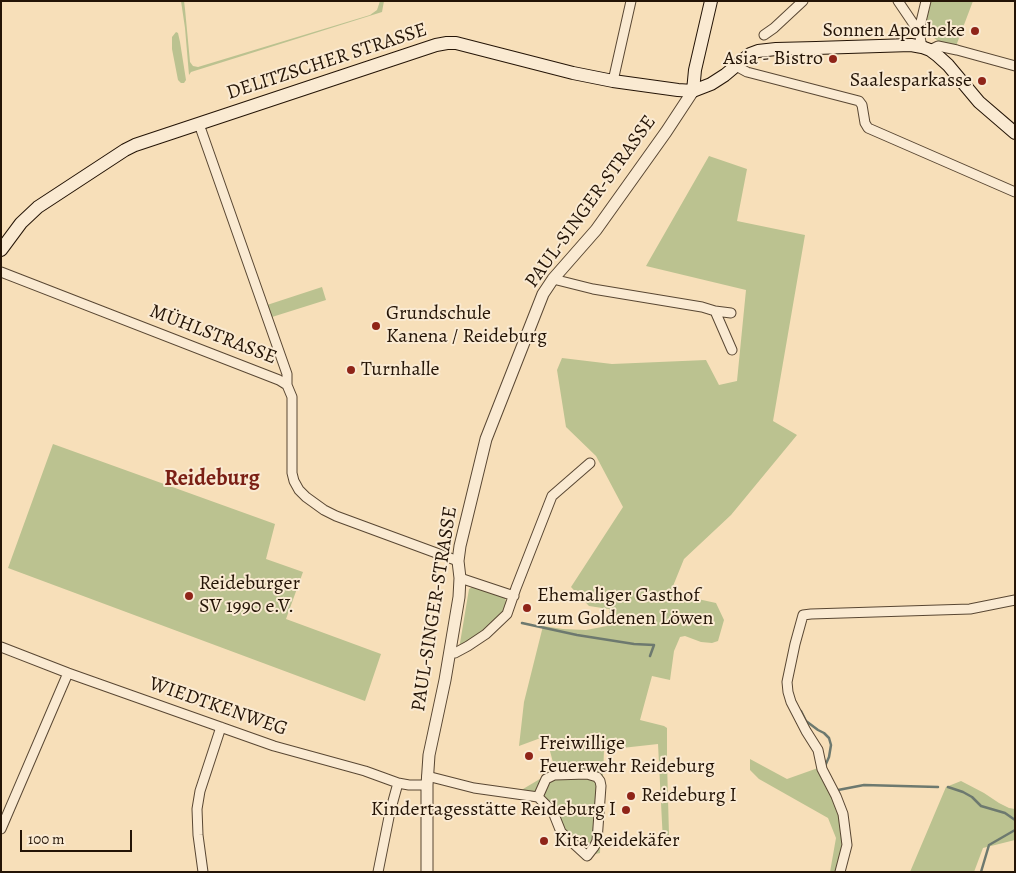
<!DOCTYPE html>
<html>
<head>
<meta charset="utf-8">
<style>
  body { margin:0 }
  #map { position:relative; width:1016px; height:873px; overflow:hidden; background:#f7dfb9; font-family:Alegreya,serif }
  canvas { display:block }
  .frame { position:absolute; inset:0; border:2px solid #241406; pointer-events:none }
  .scale { position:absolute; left:20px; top:830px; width:112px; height:22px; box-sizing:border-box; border:2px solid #241406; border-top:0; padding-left:6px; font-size:15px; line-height:18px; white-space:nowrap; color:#241406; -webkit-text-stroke:4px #faead2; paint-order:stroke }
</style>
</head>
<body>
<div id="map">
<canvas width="1016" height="873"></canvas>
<div class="frame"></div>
<div class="scale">100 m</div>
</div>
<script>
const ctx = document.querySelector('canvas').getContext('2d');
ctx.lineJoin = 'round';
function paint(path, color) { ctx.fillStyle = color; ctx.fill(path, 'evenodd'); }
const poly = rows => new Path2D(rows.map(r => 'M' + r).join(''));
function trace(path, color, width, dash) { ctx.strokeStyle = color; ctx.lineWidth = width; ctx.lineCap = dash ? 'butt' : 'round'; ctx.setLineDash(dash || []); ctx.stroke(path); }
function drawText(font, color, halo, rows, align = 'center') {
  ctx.font = font + ' Alegreya,serif'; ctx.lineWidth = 4; ctx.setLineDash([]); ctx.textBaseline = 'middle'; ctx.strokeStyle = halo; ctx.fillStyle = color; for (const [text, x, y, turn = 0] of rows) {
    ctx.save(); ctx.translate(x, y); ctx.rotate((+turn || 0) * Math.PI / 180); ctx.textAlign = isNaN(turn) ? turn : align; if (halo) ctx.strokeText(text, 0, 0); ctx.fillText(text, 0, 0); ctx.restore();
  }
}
const green = poly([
  [181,1,184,1,185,9,190,62,193,66,198,67,370,15,377,10,380,1,384,1,382,12,191,72,189,75,185,28],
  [931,1,973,1,956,46,938,41,933,37,928,29,927,19],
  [176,32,178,33,180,42,186,80,184,83,181,83,178,80,172,49,172,37],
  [709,156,747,169,737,221,805,235,773,421,797,435,731,515,684,559,673,586,675,594,716,603,724,620,718,641,712,643,701,642,685,636,680,637,674,651,670,680,652,676,640,720,664,726,667,728,667,762,669,835,663,842,658,744,604,750,600,853,587,856,561,832,554,812,545,797,518,792,555,770,546,736,519,746,524,702,543,626,563,629,586,630,607,626,610,618,609,609,589,606,571,587,623,507,596,456,566,427,557,370,562,358,612,364,706,360,719,385,737,381,746,290,646,266],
  [322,287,326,300,272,317,267,305],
  [53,444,275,524,266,559,303,572,286,619,381,654,365,701,8,568],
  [472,587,505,598,506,602,504,614,495,624,459,649,469,589],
  [750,759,787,779,818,768,840,815,843,846,842,856,836,872,830,872,836,838,828,818,759,779,750,770],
  [961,781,984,793,999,803,1009,808,1015,809,1015,840,983,848,974,872,910,872,946,787]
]);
const stream = poly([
  [522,623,577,635,634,644,654,645,650,656],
  [801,711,806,721,818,730,824,733,829,738,831,745,829,757,825,766],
  [948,787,963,792,972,797,981,806,1005,813,1015,820],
  [838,790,864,785,938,787],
  [981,872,989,845,1015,830]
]);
const minor = poly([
  [898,1,919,32],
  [764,35,774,28,803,1],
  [922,47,919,32,920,26,926,1],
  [930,50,938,46,957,50,1015,66],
  [736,66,747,72,859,101,862,105,865,123,868,128,1015,192],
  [613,81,631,1],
  [199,124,287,374,287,385],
  [1,272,279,380,287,385,292,397,292,473,294,481,299,490,306,497,324,510,336,516,458,561],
  [553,279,593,289,702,307,715,311,732,350],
  [715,311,731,313],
  [460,578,514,596],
  [1,647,68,673,274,746,365,771,398,783,409,785,427,785],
  [450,652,455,653,468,646,486,634,507,614,516,588,552,496,590,463],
  [427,776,474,788,538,797,553,812,561,832,587,856,594,847,597,841,601,786,600,781,597,777,587,774,554,775,546,779,538,797],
  [1,829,68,673],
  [203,872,198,835,197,809,200,791,221,727],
  [378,872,390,812,398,783],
  [840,872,847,845,843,814,836,796,822,769,818,750,806,731,791,702,788,692,787,682,795,644,803,615,811,614,970,609,1015,600]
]);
const tertiary = poly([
  [427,872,427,785,429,755,445,680,459,597,460,578,458,561,460,546,486,439,543,294,553,279,596,230,666,132,693,91]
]);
const secondary = poly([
  [693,91,695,70,711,1],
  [1,250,21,223,38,207,125,150,135,145,436,45,447,43,456,43,573,73,613,81,678,90,693,91,711,84,725,75,750,54,758,51,776,49,816,48,911,45,922,47,930,50,938,56,948,65,979,102,1015,133]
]);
const markers = [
  [975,31,5,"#8f2418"],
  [833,59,5,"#8f2418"],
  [982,81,5,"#8f2418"],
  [376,326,5,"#8f2418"],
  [351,370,5,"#8f2418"],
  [189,596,5,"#8f2418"],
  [527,608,5,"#8f2418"],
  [529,756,5,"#8f2418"],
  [631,796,5,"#8f2418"],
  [626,810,5,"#8f2418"],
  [544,841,5,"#8f2418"]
];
const poiNames = [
  ["Sonnen Apotheke",965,31,"right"],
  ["Asia - Bistro",823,59,"right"],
  ["Saalesparkasse",972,81,"right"],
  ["Grundschule",386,314],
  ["Kanena / Reideburg",386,337],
  ["Turnhalle",361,370],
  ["Reideburger",199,584],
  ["SV 1990 e.V.",199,607],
  ["Ehemaliger Gasthof",537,596],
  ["zum Goldenen Löwen",537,619],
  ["Freiwillige",539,744],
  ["Feuerwehr Reideburg",539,767],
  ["Reideburg I",641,796],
  ["Kindertagesstätte Reideburg I",616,810,"right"],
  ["Kita Reidekäfer",554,841]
];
const streetNames = [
  ["DELITZSCHER STRASSE",327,62,-18],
  ["PAUL-SINGER-STRASSE",591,202,-54],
  ["MÜHLSTRASSE",213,335,21],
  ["PAUL-SINGER-STRASSE",435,609,-81],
  ["WIEDTKENWEG",218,707,19]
];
const quarterNames = [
  ["Reideburg",212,480]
];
paint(green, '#bbc290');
trace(stream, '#6d796f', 2.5);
trace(minor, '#594733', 11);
trace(tertiary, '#594733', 13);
trace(secondary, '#241406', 14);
trace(minor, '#faead2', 9);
trace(tertiary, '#faead2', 11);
trace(secondary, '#faead2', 12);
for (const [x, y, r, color] of markers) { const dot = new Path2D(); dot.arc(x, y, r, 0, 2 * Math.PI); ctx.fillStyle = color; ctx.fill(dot); trace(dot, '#faead2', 2); }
drawText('20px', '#241406', '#faead2', poiNames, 'left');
drawText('20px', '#241406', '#faead2', streetNames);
drawText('bold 22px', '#7a1f14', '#faead2', quarterNames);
</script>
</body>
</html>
